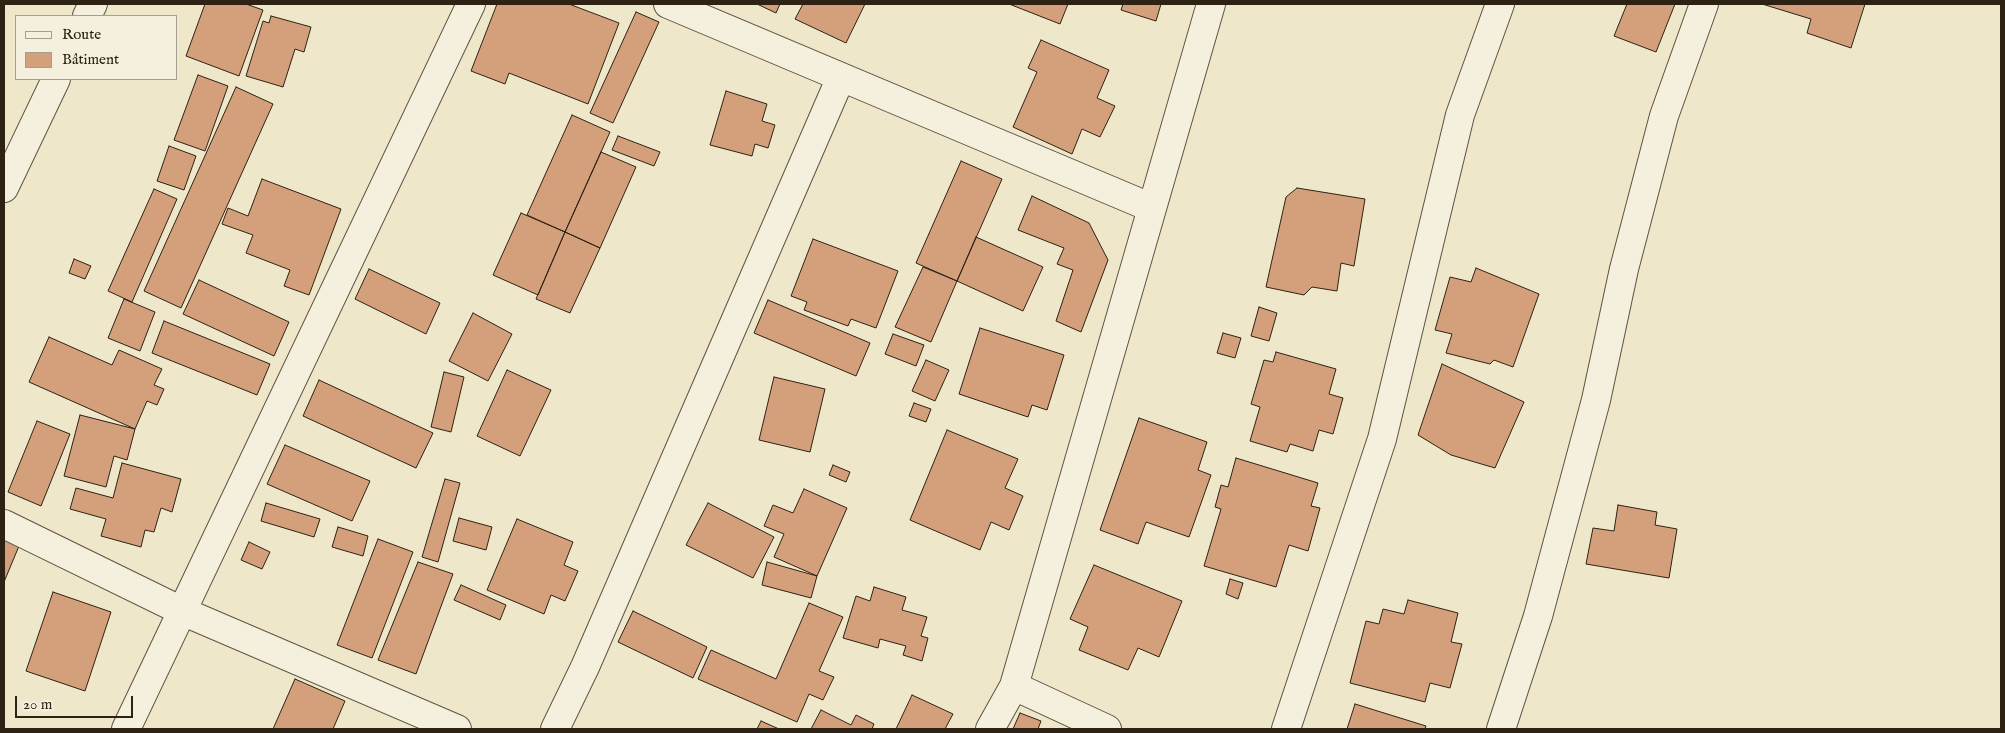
<!DOCTYPE html>
<html>
<head>
<meta charset="utf-8">
<style>
  body { margin:0 }
  #map { position:relative; width:2005px; height:733px; overflow:hidden; background:#efe7ca; font-family:"IM FELL English",serif }
  canvas { display:block }
  .frame { position:absolute; inset:0; border:5px solid #2d2214; pointer-events:none }
  .legend { position:absolute; left:15px; top:15px; width:162px; height:65px; box-sizing:border-box; background:#f5efdd; border:1px solid #a59d8d; margin:0; padding:6px 9px; list-style:none; font-size:15px; color:#2d2214 }
  .legend li { display:flex; align-items:center; gap:10px; height:25px }
  .legend b { width:25px; border:1px solid #a59d8d }
  .scale { position:absolute; left:15px; top:696px; width:118px; height:22px; box-sizing:border-box; border:2px solid #2d2214; border-top:0; padding-left:6px; font-size:15px; line-height:18px; white-space:nowrap; color:#2d2214; -webkit-text-stroke:4px #f5efdd; paint-order:stroke }
</style>
</head>
<body>
<div id="map">
<canvas width="2005" height="733"></canvas>
<div class="frame"></div>
<ul class="legend">
<li><b style="height:6px;background:#f5efdd"></b>Route</li>
<li><b style="height:14px;background:#d49f7b"></b>Bâtiment</li>
</ul>
<div class="scale">20 m</div>
</div>
<script>
const ctx = document.querySelector('canvas').getContext('2d');
ctx.lineJoin = 'round';
function paint(path, color) { ctx.fillStyle = color; ctx.fill(path, 'evenodd'); }
const poly = rows => new Path2D(rows.map(r => 'M' + r).join(''));
function trace(path, color, width, dash) { ctx.strokeStyle = color; ctx.lineWidth = width; ctx.lineCap = dash ? 'butt' : 'round'; ctx.setLineDash(dash || []); ctx.stroke(path); }
const building = poly([
  [205,4,246,4,263,10,239,76,186,56,205,4],
  [497,4,569,4,619,23,588,104,509,73,505,84,471,71,497,4],
  [757,4,780,4,776,13,757,4],
  [803,4,865,4,846,43,795,19,803,4],
  [1009,4,1068,4,1060,24,1009,4],
  [1123,4,1161,4,1156,21,1121,10,1123,4],
  [1627,4,1675,4,1656,52,1614,36,1627,4],
  [1762,4,1865,4,1851,48,1807,33,1811,19,1762,4],
  [636,12,659,22,613,123,590,113,636,12],
  [271,16,311,27,304,52,295,49,283,87,246,76,263,21,269,23,271,16],
  [1041,40,1109,70,1097,98,1115,106,1100,137,1082,129,1072,154,1013,127,1037,72,1028,68,1041,40],
  [198,75,228,86,205,151,174,140,198,75],
  [236,87,273,104,181,308,144,291,236,87],
  [726,91,767,104,762,121,775,125,768,148,755,144,752,156,710,145,726,91],
  [572,115,610,132,565,232,527,215,572,115],
  [618,136,660,152,654,166,612,150,618,136],
  [169,146,196,156,184,190,157,181,169,146],
  [601,152,636,167,600,248,565,232,601,152],
  [961,161,1002,179,957,281,916,263,961,161],
  [262,179,341,209,309,295,284,286,290,270,246,253,253,235,222,224,228,208,248,216,262,179],
  [1297,188,1365,199,1354,266,1341,263,1337,291,1312,287,1304,295,1266,287,1286,197,1297,188],
  [154,189,177,199,132,302,108,291,154,189],
  [1032,196,1089,223,1108,260,1081,332,1056,321,1073,270,1057,264,1064,248,1018,230,1032,196],
  [521,213,565,232,538,295,493,275,521,213],
  [565,232,600,248,570,313,536,299,565,232],
  [976,237,1043,267,1023,311,957,281,976,237],
  [813,239,898,271,876,328,851,319,848,326,804,310,807,302,791,296,813,239],
  [74,259,91,266,85,279,69,273,74,259],
  [923,267,957,281,931,342,895,327,923,267],
  [1476,268,1539,294,1513,367,1494,360,1490,364,1446,353,1452,334,1435,330,1450,277,1471,282,1476,268],
  [369,269,440,303,426,334,355,299,369,269],
  [199,280,289,322,274,356,183,314,199,280],
  [124,299,155,312,140,351,108,338,124,299],
  [768,300,870,343,856,376,754,333,768,300],
  [1259,307,1277,313,1269,341,1251,336,1259,307],
  [473,313,512,334,488,381,449,361,473,313],
  [164,321,270,364,257,395,152,353,164,321],
  [980,328,1064,355,1047,410,1032,405,1028,417,959,394,980,328],
  [1223,333,1241,338,1235,358,1217,353,1223,333],
  [893,334,924,345,916,366,885,354,893,334],
  [49,337,112,365,119,350,162,369,154,385,164,389,157,405,147,401,135,429,29,382,49,337],
  [1276,352,1336,369,1329,394,1343,398,1333,434,1319,430,1313,451,1290,444,1287,452,1250,441,1260,407,1251,404,1264,360,1273,362,1276,352],
  [926,360,949,370,935,401,912,391,926,360],
  [1442,364,1524,402,1495,468,1451,455,1418,435,1442,364],
  [507,370,551,390,520,456,477,436,507,370],
  [444,372,464,377,451,432,431,427,444,372],
  [774,377,825,389,810,452,759,440,774,377],
  [319,380,433,433,416,468,303,416,319,380],
  [914,403,931,409,926,422,909,416,914,403],
  [80,415,135,429,127,460,114,456,106,487,64,476,80,415],
  [1139,418,1207,442,1198,470,1211,475,1189,537,1146,522,1138,544,1100,530,1139,418],
  [37,421,70,434,41,506,8,492,37,421],
  [947,430,1018,459,1005,488,1023,496,1009,530,991,522,980,550,910,520,947,430],
  [285,445,370,481,352,521,267,484,285,445],
  [1236,458,1318,483,1311,506,1320,508,1308,551,1289,545,1276,587,1204,566,1221,509,1215,507,1221,485,1228,487,1236,458],
  [122,463,181,479,172,512,161,508,154,532,145,530,141,547,101,536,106,519,70,509,76,488,113,498,122,463],
  [833,465,850,472,846,482,829,475,833,465],
  [445,479,460,483,438,562,422,557,445,479],
  [804,489,847,508,817,576,774,557,784,534,764,526,773,505,793,513,804,489],
  [266,503,320,519,314,537,261,521,266,503],
  [708,503,774,537,753,578,686,545,708,503],
  [1618,505,1657,512,1655,525,1677,529,1669,578,1586,564,1593,528,1614,531,1618,505],
  [459,518,492,527,486,550,453,541,459,518],
  [517,519,573,542,564,565,578,571,565,601,551,595,544,614,487,590,517,519],
  [338,527,368,536,363,556,332,547,338,527],
  [4,539,19,546,4,582,4,539],
  [378,539,413,552,372,658,337,645,378,539],
  [249,542,270,552,262,569,241,560,249,542],
  [418,562,453,574,416,674,378,660,418,562],
  [767,562,817,576,811,598,762,585,767,562],
  [1094,565,1182,601,1159,657,1138,648,1128,670,1079,650,1088,627,1070,619,1094,565],
  [1230,579,1243,583,1238,599,1226,594,1230,579],
  [461,585,506,605,500,620,454,600,461,585],
  [874,587,906,597,902,610,927,617,921,636,928,638,922,661,903,655,906,646,880,639,878,648,843,638,856,596,870,601,874,587],
  [53,592,111,612,85,691,26,671,53,592],
  [1408,600,1458,613,1451,642,1462,644,1450,688,1430,683,1425,702,1350,683,1366,621,1379,624,1383,609,1404,614,1408,600],
  [809,603,843,617,819,671,834,677,823,700,809,694,797,722,698,679,711,650,776,679,809,603],
  [633,611,707,647,693,678,618,642,633,611],
  [295,679,345,701,333,729,273,729,295,679],
  [912,695,953,714,945,729,896,729,912,695],
  [1355,704,1426,726,1425,729,1347,729,1355,704],
  [821,710,851,725,856,715,874,724,872,729,811,729,821,710],
  [1020,713,1041,721,1038,729,1013,729,1020,713],
  [761,721,779,729,757,729,761,721]
]);
const minor = poly([
  [668,4,1152,208],
  [87,16,93,4],
  [4,188,56,79],
  [4,524,184,612,457,729],
  [1014,686,1107,729],
  [126,729,471,4],
  [555,729,585,667,841,77],
  [990,729,1014,686,1211,4],
  [1286,729,1382,439,1460,115,1500,4],
  [1501,729,1538,616,1596,400,1624,269,1664,116,1704,4]
]);
paint(building, '#d49f7b');
trace(building, '#2d2214', 1);
trace(minor, '#5e5342', 30);
trace(minor, '#f5efdd', 28);
</script>
</body>
</html>
